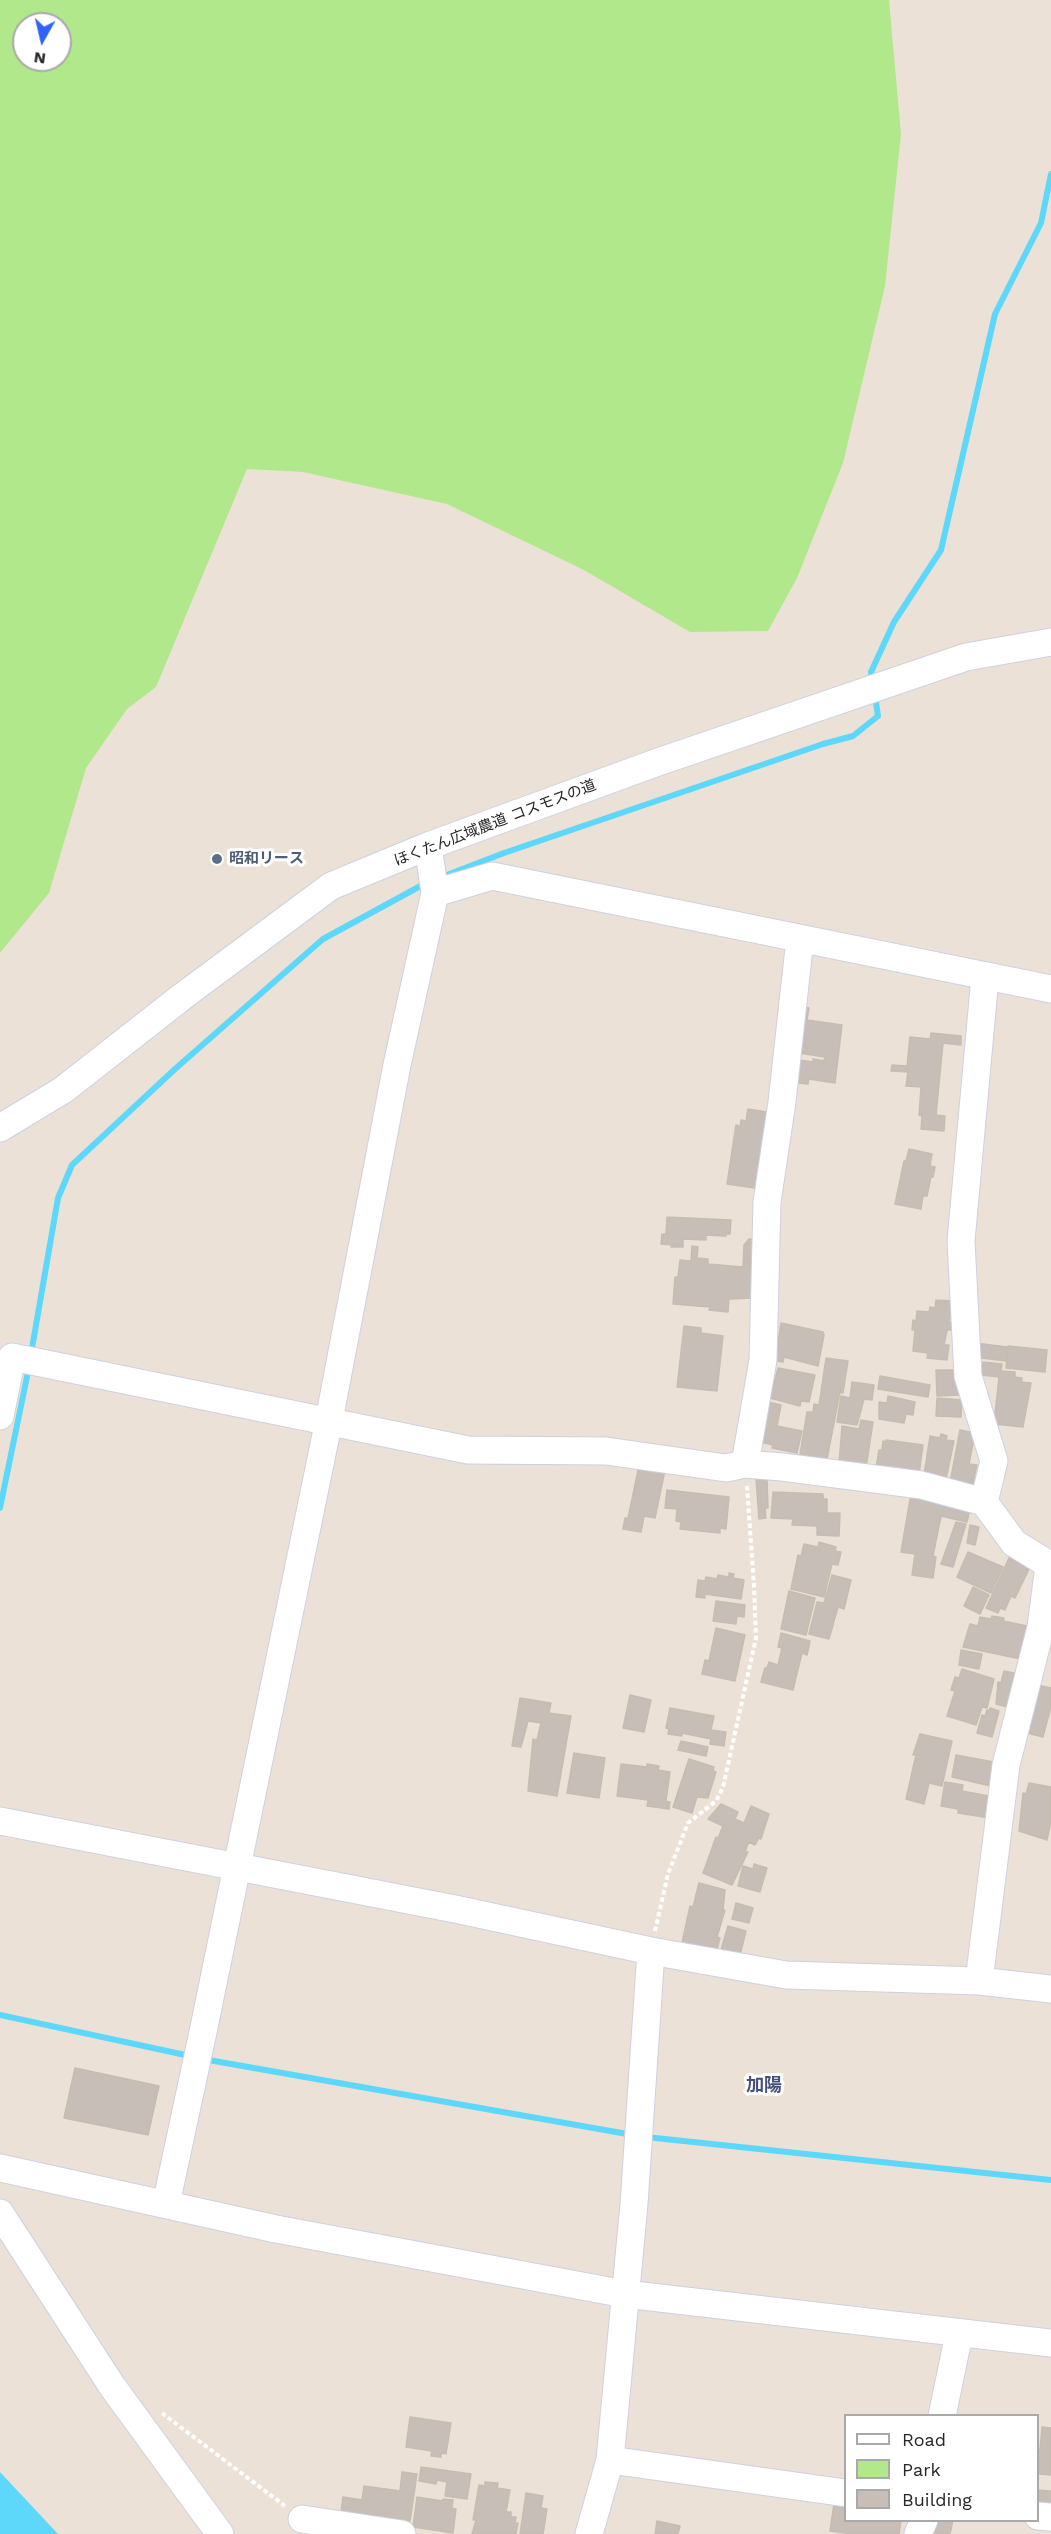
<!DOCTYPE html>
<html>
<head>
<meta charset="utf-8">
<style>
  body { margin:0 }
  #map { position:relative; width:1051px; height:2534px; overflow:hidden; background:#ece1d6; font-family:"Work Sans",sans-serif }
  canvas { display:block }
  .legend { position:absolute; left:844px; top:2414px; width:195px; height:108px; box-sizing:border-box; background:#fff; border:2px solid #a9a9a9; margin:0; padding:8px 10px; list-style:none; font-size:18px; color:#272727 }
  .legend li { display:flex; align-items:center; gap:12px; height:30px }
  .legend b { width:30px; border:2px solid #a9a9a9 }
  .north { position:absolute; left:12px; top:12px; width:60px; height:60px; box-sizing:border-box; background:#fff; border:2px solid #a9a9a9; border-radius:50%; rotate:188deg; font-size:16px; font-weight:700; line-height:24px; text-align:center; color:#272727 }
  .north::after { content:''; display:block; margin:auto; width:21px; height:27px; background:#3062ff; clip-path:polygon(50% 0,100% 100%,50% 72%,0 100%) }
</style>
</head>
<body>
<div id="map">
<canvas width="1051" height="2534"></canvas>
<ul class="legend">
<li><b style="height:8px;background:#fff"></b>Road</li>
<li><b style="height:16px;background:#b1e88c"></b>Park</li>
<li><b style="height:16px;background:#c6beb7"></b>Building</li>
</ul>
<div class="north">N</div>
</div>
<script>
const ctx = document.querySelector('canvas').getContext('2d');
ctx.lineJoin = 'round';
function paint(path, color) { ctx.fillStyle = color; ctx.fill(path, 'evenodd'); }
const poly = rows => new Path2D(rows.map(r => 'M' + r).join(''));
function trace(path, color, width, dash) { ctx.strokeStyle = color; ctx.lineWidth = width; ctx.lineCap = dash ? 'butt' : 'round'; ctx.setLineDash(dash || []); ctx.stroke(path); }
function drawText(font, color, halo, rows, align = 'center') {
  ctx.font = font + ' "Work Sans","Noto Sans JP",sans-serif'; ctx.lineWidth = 6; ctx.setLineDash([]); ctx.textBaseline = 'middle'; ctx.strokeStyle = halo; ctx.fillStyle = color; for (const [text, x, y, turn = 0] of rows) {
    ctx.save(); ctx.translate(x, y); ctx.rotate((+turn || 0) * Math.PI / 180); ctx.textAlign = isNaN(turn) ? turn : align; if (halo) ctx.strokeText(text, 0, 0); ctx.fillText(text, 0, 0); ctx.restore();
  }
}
const green = poly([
  [0,0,889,0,901,134,885,286,843,463,797,578,768,631,690,632,584,570,447,504,303,472,247,469,156,687,127,709,86,768,49,893,0,953],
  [24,24,60,24,60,60,24,60]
]);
const water = poly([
  [0,2472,58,2534,0,2534]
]);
const stream = poly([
  [873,683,871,672,894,622,941,550,995,314,1041,223,1051,174],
  [439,878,504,853,823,744,853,736,878,716,875,696],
  [31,1354,58,1198,72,1165,175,1069,323,939,426,883],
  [0,1508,29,1367],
  [0,2015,190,2056],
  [203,2059,633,2135],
  [646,2137,1051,2180]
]);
const building = poly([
  [800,1006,809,1008,807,1020,842,1025,835,1083,809,1079,808,1084,790,1082,792,1059,813,1062,813,1059,824,1061,825,1057,793,1052,800,1006],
  [931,1033,961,1036,961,1045,943,1043,936,1115,945,1116,944,1131,921,1129,922,1116,919,1115,921,1087,906,1086,908,1072,891,1071,892,1065,907,1066,910,1037,930,1039,931,1033],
  [748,1109,773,1113,771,1124,765,1124,764,1132,770,1133,767,1150,761,1149,755,1188,727,1184,736,1125,740,1126,741,1120,746,1121,748,1109],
  [909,1149,932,1154,930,1166,935,1167,933,1177,931,1177,927,1196,923,1196,921,1209,895,1204,904,1161,906,1161,909,1149],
  [667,1217,731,1220,730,1234,726,1234,726,1236,706,1235,706,1240,683,1239,683,1247,671,1247,672,1245,661,1244,662,1234,666,1234,667,1217],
  [749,1239,758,1240,753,1298,729,1299,728,1312,709,1310,710,1307,673,1304,675,1277,678,1277,680,1260,691,1261,692,1246,698,1247,697,1258,708,1259,708,1264,743,1267,744,1245,749,1239],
  [936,1300,953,1301,949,1322,955,1323,955,1330,947,1330,944,1345,949,1345,947,1360,927,1358,928,1353,913,1351,915,1330,912,1330,913,1320,916,1321,917,1311,929,1312,930,1307,935,1308,936,1300],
  [781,1323,823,1332,824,1335,818,1366,784,1357,783,1362,771,1360,775,1336,779,1336,781,1323],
  [684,1326,701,1328,701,1333,723,1336,717,1391,677,1387,684,1326],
  [975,1343,1007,1347,1006,1361,974,1357,975,1343],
  [1008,1346,1047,1350,1045,1372,1006,1368,1008,1346],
  [826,1358,848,1361,843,1393,840,1392,826,1464,799,1460,807,1412,813,1412,814,1404,819,1405,826,1358],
  [983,1362,1002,1364,1001,1371,1015,1372,1015,1377,1022,1378,1021,1382,1031,1383,1023,1427,994,1424,999,1377,981,1375,983,1362],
  [778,1368,815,1375,809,1402,801,1401,800,1406,770,1398,778,1368],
  [936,1370,958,1370,959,1395,937,1396,936,1370],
  [880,1376,930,1385,928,1397,878,1389,880,1376],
  [852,1382,874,1385,872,1400,864,1399,857,1425,837,1422,841,1396,850,1398,852,1382],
  [888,1396,915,1402,913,1415,906,1414,904,1423,879,1419,879,1402,887,1403,888,1396],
  [937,1398,962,1400,961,1417,936,1416,937,1398],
  [764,1401,781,1405,777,1426,802,1431,797,1453,772,1448,773,1445,756,1441,764,1401],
  [861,1420,873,1422,866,1468,839,1464,842,1426,859,1429,861,1420],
  [960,1430,975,1433,969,1464,977,1465,972,1487,950,1483,960,1430],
  [941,1434,947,1436,946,1440,954,1441,946,1479,924,1475,930,1436,940,1438,941,1434],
  [886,1440,923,1445,919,1474,876,1468,879,1450,882,1450,883,1441,886,1442,886,1440],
  [640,1461,666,1465,655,1518,644,1516,641,1532,623,1529,625,1518,628,1518,640,1461],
  [756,1479,767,1479,768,1508,765,1508,766,1518,759,1519,756,1479],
  [667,1490,729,1497,726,1529,720,1528,720,1533,680,1529,681,1522,676,1521,677,1509,665,1508,667,1490],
  [773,1492,823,1494,823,1499,827,1499,827,1513,840,1513,839,1536,817,1535,817,1526,792,1525,793,1519,771,1518,773,1492],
  [911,1494,970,1509,967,1522,941,1516,933,1556,936,1557,933,1578,912,1575,915,1554,901,1552,911,1494],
  [956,1522,966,1524,953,1567,941,1564,956,1522],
  [970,1525,979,1527,975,1545,967,1543,970,1525],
  [819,1542,836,1547,835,1551,841,1552,838,1565,832,1564,824,1597,791,1589,798,1555,801,1556,804,1544,818,1547,819,1542],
  [968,1552,1003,1567,991,1593,957,1577,968,1552],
  [1009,1558,1030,1567,1015,1598,1011,1596,1005,1610,1000,1608,998,1613,986,1608,1009,1558],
  [729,1573,734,1574,733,1578,744,1580,741,1599,705,1594,705,1598,696,1597,698,1580,705,1581,706,1577,717,1579,718,1575,729,1577,729,1573],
  [832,1575,851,1580,844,1609,838,1607,829,1639,809,1634,817,1602,824,1603,832,1575],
  [973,1587,989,1595,980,1614,964,1606,973,1587],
  [789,1591,815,1598,806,1635,781,1629,789,1591],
  [716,1601,745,1605,744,1617,737,1616,736,1624,713,1621,716,1601],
  [992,1616,1004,1618,1003,1621,1027,1626,1021,1659,963,1647,970,1624,978,1626,980,1617,991,1619,992,1616],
  [716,1628,745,1635,735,1681,702,1674,705,1660,709,1661,716,1628],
  [781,1633,810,1641,807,1655,802,1653,793,1690,761,1682,765,1668,767,1668,769,1662,778,1665,782,1648,778,1647,781,1633],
  [961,1650,982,1654,979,1669,959,1665,961,1650],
  [962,1669,994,1679,987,1708,982,1707,976,1725,947,1716,955,1691,951,1690,955,1677,959,1678,962,1669],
  [1004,1671,1019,1674,1012,1708,996,1704,998,1682,1001,1683,1004,1671],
  [1037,1685,1051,1688,1051,1706,1043,1737,1023,1732,1037,1685],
  [630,1695,651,1700,644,1732,623,1728,630,1695],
  [520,1698,551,1703,549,1713,571,1716,557,1796,528,1791,533,1739,537,1740,541,1723,528,1721,521,1747,512,1746,520,1698],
  [670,1708,714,1716,711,1730,726,1732,724,1746,710,1744,711,1739,682,1733,682,1736,668,1734,669,1729,666,1728,670,1708],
  [990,1708,999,1711,992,1737,977,1733,982,1715,985,1716,987,1710,989,1711,990,1708],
  [920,1734,952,1741,942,1786,929,1783,924,1804,906,1799,916,1755,913,1755,920,1734],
  [681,1741,708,1747,706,1756,678,1750,681,1741],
  [574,1753,605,1758,599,1798,567,1793,574,1753],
  [956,1755,999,1763,995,1787,952,1777,956,1755],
  [689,1759,714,1767,713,1770,716,1772,708,1798,697,1797,692,1813,673,1807,689,1759],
  [621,1764,647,1767,647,1764,659,1766,658,1770,670,1772,666,1801,670,1802,669,1809,647,1806,648,1800,617,1796,621,1764],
  [945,1782,963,1785,962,1791,994,1797,990,1818,958,1813,958,1809,941,1806,945,1782],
  [1029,1783,1051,1787,1051,1820,1047,1840,1019,1831,1023,1793,1026,1794,1029,1783],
  [721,1804,738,1812,735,1819,744,1823,751,1806,769,1814,761,1839,759,1838,755,1845,749,1842,745,1851,748,1852,732,1885,703,1873,716,1837,718,1838,723,1826,708,1819,721,1804],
  [754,1864,767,1868,760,1892,738,1886,743,1866,753,1869,754,1864],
  [699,1883,725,1890,723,1910,725,1910,717,1937,720,1938,716,1953,682,1943,690,1906,693,1907,699,1883],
  [736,1903,753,1908,749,1923,732,1919,736,1903],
  [728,1926,746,1931,740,1955,721,1950,728,1926],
  [75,2068,159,2086,148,2135,64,2118,75,2068],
  [410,2417,451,2423,446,2454,441,2453,441,2457,431,2456,432,2451,406,2447,410,2417],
  [1042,2427,1051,2428,1051,2475,1039,2474,1038,2450,1040,2450,1042,2427],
  [421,2467,471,2474,467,2499,445,2496,447,2482,437,2480,436,2484,419,2481,421,2467],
  [402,2472,417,2474,410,2521,341,2512,343,2497,362,2500,364,2486,400,2491,402,2472],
  [485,2482,498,2483,497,2488,510,2490,506,2512,511,2512,511,2517,516,2517,515,2523,518,2523,516,2534,472,2534,476,2520,473,2520,479,2485,485,2486,485,2482],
  [1038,2490,1051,2491,1051,2512,1038,2511,1038,2490],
  [526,2493,543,2496,541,2508,547,2509,543,2534,520,2534,526,2493],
  [835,2496,846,2498,846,2520,901,2520,899,2534,853,2534,830,2531,835,2496],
  [417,2497,443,2501,443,2499,453,2500,452,2508,456,2509,453,2533,413,2527,417,2497],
  [934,2520,953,2520,950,2534,931,2534,934,2520],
  [657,2521,680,2526,678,2534,655,2534,657,2521]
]);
const path = poly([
  [655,1931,668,1874,688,1823,716,1801,723,1787,756,1638,754,1586,747,1486],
  [162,2413,285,2506]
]);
const minor = poly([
  [435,893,492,876,1051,989],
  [0,1128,63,1090,183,996,331,886,428,846,658,762,966,657,1051,642],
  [0,1416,12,1357,468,1450,606,1451,726,1468,745,1464,782,1467,921,1485,984,1502,1014,1543,1051,1566],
  [745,1464,763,1360,767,1202,782,1102,800,939],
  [984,1502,994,1461,968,1376,961,1241,985,977],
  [0,1821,455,1909,651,1951,786,1975,979,1981,1051,1989],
  [979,1981,1006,1765,1041,1627,1049,1566],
  [0,2168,276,2229,625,2294,1051,2343],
  [166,2204,203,2032,329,1420,397,1065,435,893,428,846],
  [0,2213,112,2386,220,2534],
  [942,2416,959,2334],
  [610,2460,846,2493],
  [1038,2516,1051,2517],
  [302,2519,402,2534],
  [589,2534,610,2460,634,2204,651,1951],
  [918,2534,924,2520]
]);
const markers = [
  [217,859,6,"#5c6f8a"]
];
const streetNames = [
  ["ほくたん広域農道 コスモスの道",495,823,-21]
];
const serviceNames = [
  ["昭和リース",229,859]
];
const quarterNames = [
  ["加陽",764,2086]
];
paint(green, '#b1e88c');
paint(water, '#5dd8fa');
trace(stream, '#5dd8fa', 6);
paint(building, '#c6beb7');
trace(building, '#c6bdb0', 1.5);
trace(minor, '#ccd1e2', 29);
trace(path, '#fff', 4, [4.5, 3]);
trace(minor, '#fff', 27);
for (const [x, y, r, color] of markers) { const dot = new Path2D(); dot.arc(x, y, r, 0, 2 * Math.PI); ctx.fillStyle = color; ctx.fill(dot); trace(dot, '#fff', 2); }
drawText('15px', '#272727', '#fff', streetNames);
drawText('bold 15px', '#4e5e75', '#fff', serviceNames, 'left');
drawText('bold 18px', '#44517b', '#fff', quarterNames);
</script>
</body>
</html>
